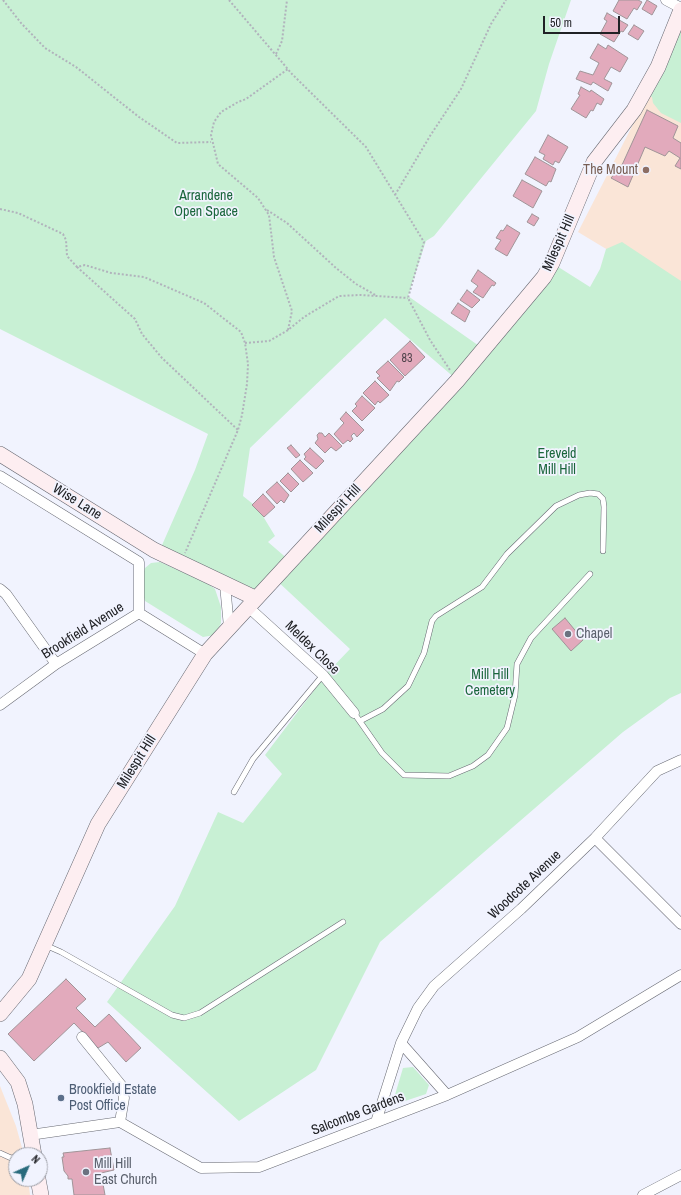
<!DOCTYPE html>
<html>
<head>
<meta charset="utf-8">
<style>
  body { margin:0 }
  #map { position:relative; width:681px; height:1195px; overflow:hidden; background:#f1f3fe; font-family:"Archivo Narrow",sans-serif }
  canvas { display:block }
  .north { position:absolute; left:8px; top:1147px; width:40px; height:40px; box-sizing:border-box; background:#f1f3fe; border:1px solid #9d9fa7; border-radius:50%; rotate:45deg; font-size:11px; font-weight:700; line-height:16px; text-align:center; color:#202125 }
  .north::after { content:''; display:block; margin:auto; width:14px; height:18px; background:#296b7d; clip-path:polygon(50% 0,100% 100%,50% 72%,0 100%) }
  .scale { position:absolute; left:543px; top:16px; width:77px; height:18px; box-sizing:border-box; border:2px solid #202125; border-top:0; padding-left:5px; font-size:12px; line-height:14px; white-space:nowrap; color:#202125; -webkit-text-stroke:3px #f1f3fe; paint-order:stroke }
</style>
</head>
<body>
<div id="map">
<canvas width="681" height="1195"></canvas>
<div class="north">N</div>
<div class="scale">50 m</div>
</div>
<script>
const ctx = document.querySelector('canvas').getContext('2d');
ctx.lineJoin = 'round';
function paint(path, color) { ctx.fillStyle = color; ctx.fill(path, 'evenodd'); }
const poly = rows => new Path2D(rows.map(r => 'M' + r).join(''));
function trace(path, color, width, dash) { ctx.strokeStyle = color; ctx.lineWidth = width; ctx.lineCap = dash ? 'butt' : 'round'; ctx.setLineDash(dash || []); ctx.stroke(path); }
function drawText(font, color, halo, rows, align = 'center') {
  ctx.font = font + ' "Archivo Narrow",sans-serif'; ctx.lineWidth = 3.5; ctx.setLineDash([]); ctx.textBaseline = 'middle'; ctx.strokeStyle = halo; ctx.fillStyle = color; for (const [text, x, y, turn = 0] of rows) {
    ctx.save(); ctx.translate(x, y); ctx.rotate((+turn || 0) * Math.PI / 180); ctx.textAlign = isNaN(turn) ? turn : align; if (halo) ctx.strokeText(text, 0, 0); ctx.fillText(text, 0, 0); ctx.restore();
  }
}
const education = poly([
  [648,95,681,108,681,294,578,232],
  [0,1086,16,1126,24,1155,16,1155,16,1179,28,1179,30,1195,0,1195]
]);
const green = poly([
  [0,0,571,0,549,64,536,111,434,236,426,241,408,296,482,348,456,379,385,318,250,448,243,496,258,508,275,536,268,542,290,561,457,381,493,341,544,277,552,263,590,287,600,269,606,249,622,242,681,281,681,693,670,698,623,732,380,942,316,1070,239,1121,107,1002,175,906,218,812,243,823,282,774,265,755,328,672,350,649,274,578,256,598,159,552,195,470,208,434,0,329],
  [681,10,681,123,661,113,653,103,652,97,648,95],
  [160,562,207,583,215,589,221,607,221,623,215,635,203,637,145,601,140,584,145,568,151,563],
  [413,1067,429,1085,426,1094,399,1103,394,1098,403,1068]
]);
const building = poly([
  [619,0,638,0,642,2,637,10,634,8,627,19,613,11,619,0],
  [647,0,657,6,652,15,642,9,647,0],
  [607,13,628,25,623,32,621,31,614,42,600,34,607,21,604,19,607,13],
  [634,25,644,31,638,40,628,34,634,25],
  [598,44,606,49,608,45,628,58,620,72,611,67,604,79,612,83,608,91,593,82,591,85,576,79,580,71,593,75,599,63,590,58,598,44],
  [581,87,590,92,591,90,604,99,601,105,597,103,593,111,591,110,586,118,571,109,580,95,578,94,581,87],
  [647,110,678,126,673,138,681,143,681,169,675,166,680,158,669,151,665,156,645,147,628,187,611,178,622,165,647,110],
  [548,135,568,147,559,163,555,161,553,165,543,159,545,155,539,152,548,135],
  [535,157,556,169,551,182,549,181,546,186,525,174,535,157],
  [522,180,542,191,533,208,513,196,522,180],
  [532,214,539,218,534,226,527,222,532,214],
  [507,225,520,233,507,256,495,249,501,240,496,238,501,230,503,231,507,225],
  [478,270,496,283,494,286,492,285,483,298,473,292,478,286,471,281,478,270],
  [467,290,480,300,472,308,460,300,467,290],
  [458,303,470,311,465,322,451,313,458,303],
  [410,341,425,357,405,376,390,360,410,341],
  [388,361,404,377,399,382,397,381,390,391,377,378,380,376,376,372,388,361],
  [375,381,389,395,380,403,378,401,375,405,363,393,375,381],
  [362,396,375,408,362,421,352,411,357,406,355,404,362,396],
  [346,412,364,430,357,437,354,433,351,436,353,439,350,442,348,440,343,444,334,434,344,423,340,419,346,412],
  [319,433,322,433,325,437,329,433,342,446,336,451,331,447,325,453,315,443,318,439,317,435,319,433],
  [291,445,300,455,296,458,287,448,291,445],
  [310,448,324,461,316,469,304,459,306,457,304,454,310,448],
  [300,460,313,473,303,482,291,469,300,460],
  [288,473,299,484,291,492,280,481,288,473],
  [277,482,289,495,284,503,281,500,277,504,266,492,277,482],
  [263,494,275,507,264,517,252,505,263,494],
  [565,618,583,640,571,651,552,629,565,618],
  [66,979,86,999,76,1008,95,1027,109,1014,141,1048,126,1062,108,1042,98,1048,74,1023,34,1061,8,1034,66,979],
  [110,1148,114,1170,101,1173,105,1195,74,1195,72,1179,68,1179,68,1176,64,1171,62,1157,64,1157,63,1153,110,1148]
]);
const path = poly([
  [3,0,21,23,45,48,76,67,139,117,177,143,211,142],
  [229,0,292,74,366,147,424,242,408,298,430,340,450,370],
  [276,54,282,41,287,0],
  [395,195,430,136,461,89,491,24,506,0],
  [0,209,18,213,63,234,66,240,67,256,77,267,85,265,111,273,144,277,204,303,241,332,245,343,248,364,247,384,242,415,238,430,185,553],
  [267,210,287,223,336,268,356,284,377,296],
  [77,267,135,319,142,334,162,358,238,430],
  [288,330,292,311,274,257,269,215,258,198,218,164,211,135,214,122,221,112,238,102,246,99,288,69],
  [245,343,269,341,288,330,304,317,339,296,360,295,408,298]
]);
const lane = poly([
  [354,713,382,753,404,775,449,776,473,766,488,755,507,728,515,695,517,664,531,638,590,574],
  [360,721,383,709,408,686,424,653,432,621,436,616,482,587,507,554,556,506,579,495,590,493,598,494,603,499,604,507,603,551],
  [234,792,253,759,323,675],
  [45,945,61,952,172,1015,184,1018,200,1013,343,922],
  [0,1153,11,1158,16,1157]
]);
const street = poly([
  [666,0,681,8],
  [0,476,139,562,139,613],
  [225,585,229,627],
  [0,589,6,594,56,664],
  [247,606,323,675,354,713],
  [0,705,56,664,139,613,205,654],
  [595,838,681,924],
  [82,1037,121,1085,124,1098,120,1122],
  [401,1043,447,1095],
  [376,1122,401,1043,418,1008,434,986,521,909,595,838,657,771,681,760],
  [30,1135,120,1122,201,1168,259,1167,447,1095,578,1037,681,975],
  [643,1195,681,1175]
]);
const secondary = poly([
  [0,454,154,550,255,598],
  [0,1014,29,979,98,824,205,654,457,381,544,277,552,263,594,162,634,110,658,67,681,10],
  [0,1058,18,1082,25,1104,34,1155],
  [38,1179,41,1195]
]);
const markers = [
  [646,170,4,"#8d6e63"],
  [568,634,4,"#6b7280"],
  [61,1098,4,"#5c6f8a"],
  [86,1172,4,"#6b7280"]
];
const numberNames = [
  ["83",407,359]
];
const educationNames = [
  ["The Mount",638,170]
];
const parkNames = [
  ["Arrandene",206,196],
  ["Open Space",206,212],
  ["Ereveld",557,454],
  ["Mill Hill",557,470],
  ["Mill Hill",490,675],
  ["Cemetery",490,691]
];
const streetNames = [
  ["Milespit Hill",559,243,-66],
  ["Wise Lane",77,502,32],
  ["Milespit Hill",338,509,-47],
  ["Brookfield Avenue",83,631,-32],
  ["Meldex Close",312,648,44],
  ["Milespit Hill",137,762,-58],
  ["Woodcote Avenue",525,885,-43],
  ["Salcombe Gardens",358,1114,-21]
];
const worshipNames = [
  ["Chapel",576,634],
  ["Mill Hill",94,1164],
  ["East Church",94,1180]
];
const serviceNames = [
  ["Brookfield Estate",69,1090],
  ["Post Office",69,1106]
];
paint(education, '#fae5d7');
paint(green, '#c8f0d4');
paint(building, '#e2aabc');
trace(building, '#a09498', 1);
trace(lane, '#686a73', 6);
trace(street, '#686a73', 11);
trace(secondary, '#686a73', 16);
trace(path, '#b1b3bc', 2, [2, 2]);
trace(lane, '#fff', 5);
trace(street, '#fff', 10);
trace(secondary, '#fdeef1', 15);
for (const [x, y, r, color] of markers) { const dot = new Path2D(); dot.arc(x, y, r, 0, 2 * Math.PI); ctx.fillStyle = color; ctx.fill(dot); trace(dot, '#f1f3fe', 1.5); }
drawText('12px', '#50434b', null, numberNames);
drawText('14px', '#785e54', '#f1f3fe', educationNames, 'right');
drawText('14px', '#1a663c', '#f1f3fe', parkNames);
drawText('14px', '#202125', '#f1f3fe', streetNames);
drawText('14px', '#5b616d', '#f1f3fe', worshipNames, 'left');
drawText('14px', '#4e5e75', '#f1f3fe', serviceNames, 'left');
</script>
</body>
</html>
